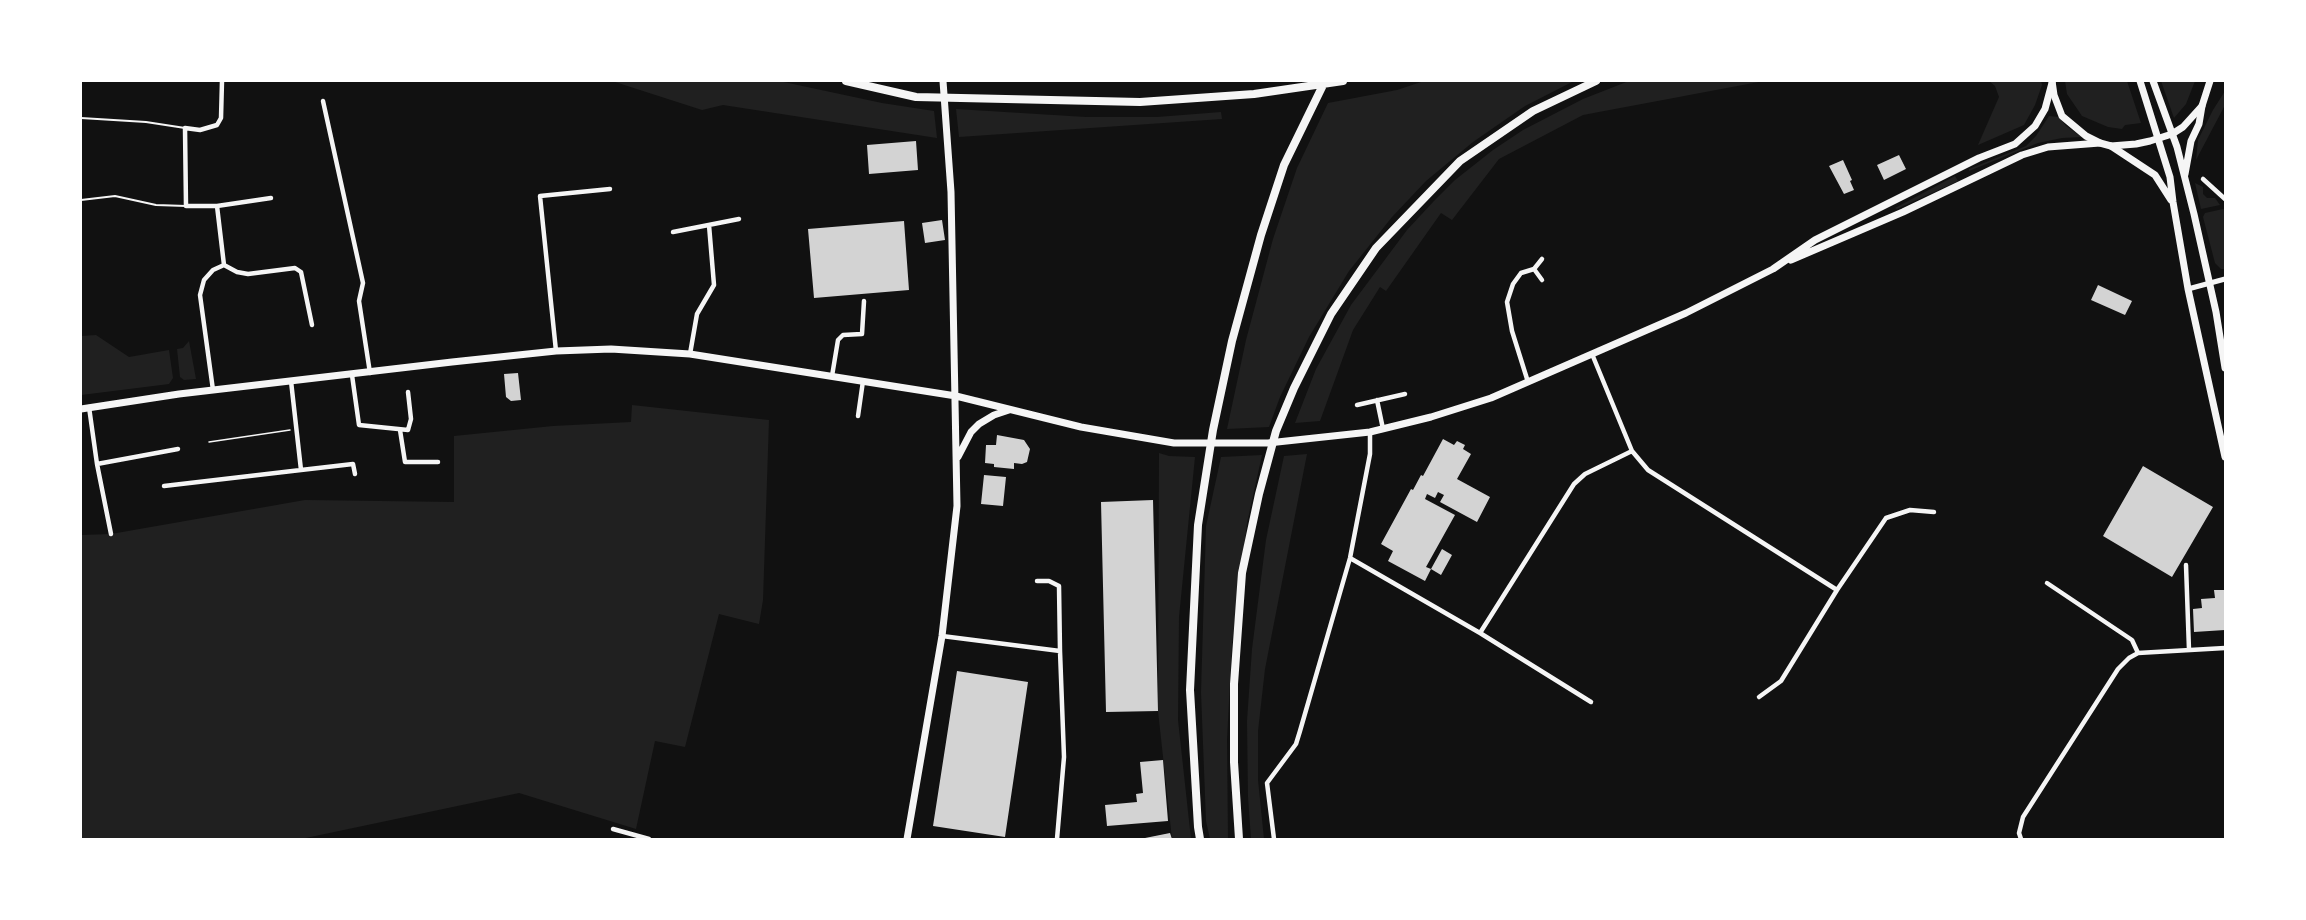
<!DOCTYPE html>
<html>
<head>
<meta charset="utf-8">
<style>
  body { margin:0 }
  #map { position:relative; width:2306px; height:920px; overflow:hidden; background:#111; font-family:"Roboto Condensed",sans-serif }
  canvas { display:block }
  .frame { position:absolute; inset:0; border:82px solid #fff; pointer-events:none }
</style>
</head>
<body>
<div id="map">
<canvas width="2306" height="920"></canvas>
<div class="frame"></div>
</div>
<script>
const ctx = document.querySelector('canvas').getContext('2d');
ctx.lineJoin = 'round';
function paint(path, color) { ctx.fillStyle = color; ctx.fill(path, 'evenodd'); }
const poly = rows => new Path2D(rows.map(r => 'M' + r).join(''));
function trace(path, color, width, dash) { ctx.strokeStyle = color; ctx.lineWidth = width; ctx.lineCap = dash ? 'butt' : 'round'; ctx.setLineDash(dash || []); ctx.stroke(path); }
const green = poly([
  [612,81,779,81,882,103,934,111,937,138,723,105,702,110],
  [1424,81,1574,81,1525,106,1473,142,1426,181,1392,217,1349,271,1309,337,1280,397,1269,427,1227,429,1246,340,1273,239,1297,168,1328,103,1397,90],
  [1629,81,1764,81,1583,115,1499,159,1452,220,1441,213,1386,291,1380,287,1353,330,1320,421,1295,423,1316,369,1351,305,1407,230,1434,201,1455,180,1493,150,1523,130,1583,99],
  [1989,81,2041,81,2042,85,2035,105,2024,125,1978,145,1999,97,1995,86],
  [2065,81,2127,81,2141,123,2125,125,2122,129,2108,127,2082,116,2067,94],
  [2161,81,2195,81,2186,104,2174,118],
  [2225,91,2225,105,2196,160,2198,140,2213,110],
  [956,109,1086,117,1157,117,1221,112,1222,119,959,137],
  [2049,116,2059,117,2066,126,2082,137,2062,138,2038,143,1969,171,1969,169,2026,146,2036,136],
  [1955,176,1958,181,1897,209,1895,208],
  [2195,183,2203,187,2203,194,2207,198,2215,198,2220,205,2201,209],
  [2223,209,2225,210,2225,269,2221,269,2215,263,2203,217,2205,213],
  [96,335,129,357,169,350,173,378,169,384,81,395,81,336],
  [189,341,196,379,184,380,180,377,177,349,183,348],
  [632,405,769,420,763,600,759,624,719,614,685,747,655,741,636,829,519,793,301,839,81,839,81,535,111,534,305,500,454,502,454,436,553,426,631,422],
  [1159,453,1169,456,1195,457,1179,617,1178,720,1191,839,1172,839,1158,711],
  [1307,454,1265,669,1258,731,1258,780,1264,839,1251,839,1248,797,1247,721,1252,649,1266,540,1284,456],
  [1262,455,1247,523,1232,643,1227,740,1228,839,1210,839,1206,821,1201,692,1206,526,1221,457]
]);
const building = poly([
  [916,141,918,170,869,174,867,145],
  [1899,155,1906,169,1884,180,1877,165],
  [1843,160,1852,180,1850,181,1854,190,1844,194,1829,166],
  [942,220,945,240,925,243,922,223],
  [904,221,909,290,814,298,808,229],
  [2098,285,2132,301,2125,315,2091,300],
  [518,373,521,400,511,401,506,397,504,374],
  [997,435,1024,440,1030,449,1027,462,1022,464,1014,463,1014,469,994,467,994,464,985,463,986,445,996,445],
  [1443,439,1454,445,1457,441,1465,445,1463,449,1471,454,1457,479,1490,497,1477,522,1440,502,1444,495,1438,492,1435,498,1427,494,1425,499,1455,515,1426,567,1431,569,1442,549,1452,555,1441,575,1431,569,1425,581,1388,561,1393,551,1381,544,1411,489,1413,490,1421,475,1423,476],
  [2143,466,2213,507,2172,577,2103,536],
  [984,475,1006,477,1003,506,981,504],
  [1153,500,1158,711,1106,712,1101,502],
  [2214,590,2225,590,2225,630,2194,632,2193,609,2202,608,2201,599,2215,598],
  [957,671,1028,682,1005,837,933,826],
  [1163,760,1168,821,1107,826,1105,805,1137,802,1136,794,1143,793,1140,762],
  [1170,833,1172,839,1145,839,1145,838]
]);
const path = poly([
  [209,442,290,430]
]);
const service = poly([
  [81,118,146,122,185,128],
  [81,200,115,196,156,205,186,206]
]);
const minor = poly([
  [222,81,221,118,217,125,200,130,185,128,186,206,217,206,271,198],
  [323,101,363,283,359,301,370,373],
  [2203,179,2225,199],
  [217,206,224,265],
  [673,232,739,219],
  [224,265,237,272,248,274,295,268,301,272,312,325],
  [1534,269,1542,280],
  [556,351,540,196,610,189],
  [690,354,697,314,714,285,709,225],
  [1592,354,1632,451,1648,470,1837,590,1886,518,1910,510,1934,512],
  [352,375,359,425,408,430,411,419,408,392],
  [832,376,838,340,843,335,862,334,864,301],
  [291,381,301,470,353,464,355,474],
  [1528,382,1512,331,1507,302,1513,284,1521,273,1534,269,1542,259],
  [213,390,200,295,204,280,213,270,224,265],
  [1377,400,1383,429],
  [1357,405,1405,394],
  [89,407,97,464,111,534],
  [858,416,863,381],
  [400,430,405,462,438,462],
  [97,464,178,449],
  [164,486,301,470],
  [1350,558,1480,633,1591,702],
  [2186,565,2189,650],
  [1037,581,1049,581,1059,586,1060,651],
  [2047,583,2132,640,2138,653],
  [1480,633,1574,484,1585,474,1632,451],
  [942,636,1060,651,1064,757,1057,839],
  [1759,697,1781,681,1837,590],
  [613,829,649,839],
  [1274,839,1267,783,1296,744,1300,731,1350,558,1370,454,1370,432],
  [2021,839,2019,833,2023,817,2118,669,2129,658,2138,653,2225,648]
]);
const tertiary = poly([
  [2188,289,2225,279]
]);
const primary = poly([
  [2140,81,2170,177,2173,202,2188,289,2225,457],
  [2153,81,2177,147,2194,214,2216,312,2225,368],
  [2111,146,2155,175,2171,200],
  [2185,174,2191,141,2199,124,2202,106],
  [1791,260,1903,212,2022,155,2048,147,2100,143],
  [81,409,179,394,452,362,556,351,611,349,690,354,956,396,1081,427,1174,443,1268,443,1370,432,1431,417,1491,398,1686,313,1773,269,1815,240,1979,158,2015,144,2035,126,2045,109,2052,83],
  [958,457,971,432,979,424,994,415,1009,410],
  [907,839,942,636,957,506,951,192,943,81]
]);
const trunk = poly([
  [2052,81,2054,95,2062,116,2086,136,2100,143,2111,146,2136,144,2150,141,2172,134,2183,127,2202,106,2210,81]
]);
const motorway = poly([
  [846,81,916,97,1140,102,1254,94,1343,81],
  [1200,839,1198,827,1190,690,1198,525,1213,430,1232,341,1261,235,1284,165,1325,81],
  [1239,839,1234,762,1234,684,1242,573,1259,494,1276,431,1294,388,1331,314,1376,248,1460,161,1533,111,1596,81]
]);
paint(green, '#202020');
paint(building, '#d3d3d3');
trace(path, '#f5f5f5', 1.5);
trace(service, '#f5f5f5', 2);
trace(minor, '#f5f5f5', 4.5);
trace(tertiary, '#f5f5f5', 5);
trace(primary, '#f5f5f5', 7);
trace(trunk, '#f5f5f5', 7);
trace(motorway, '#f5f5f5', 8);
</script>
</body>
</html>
